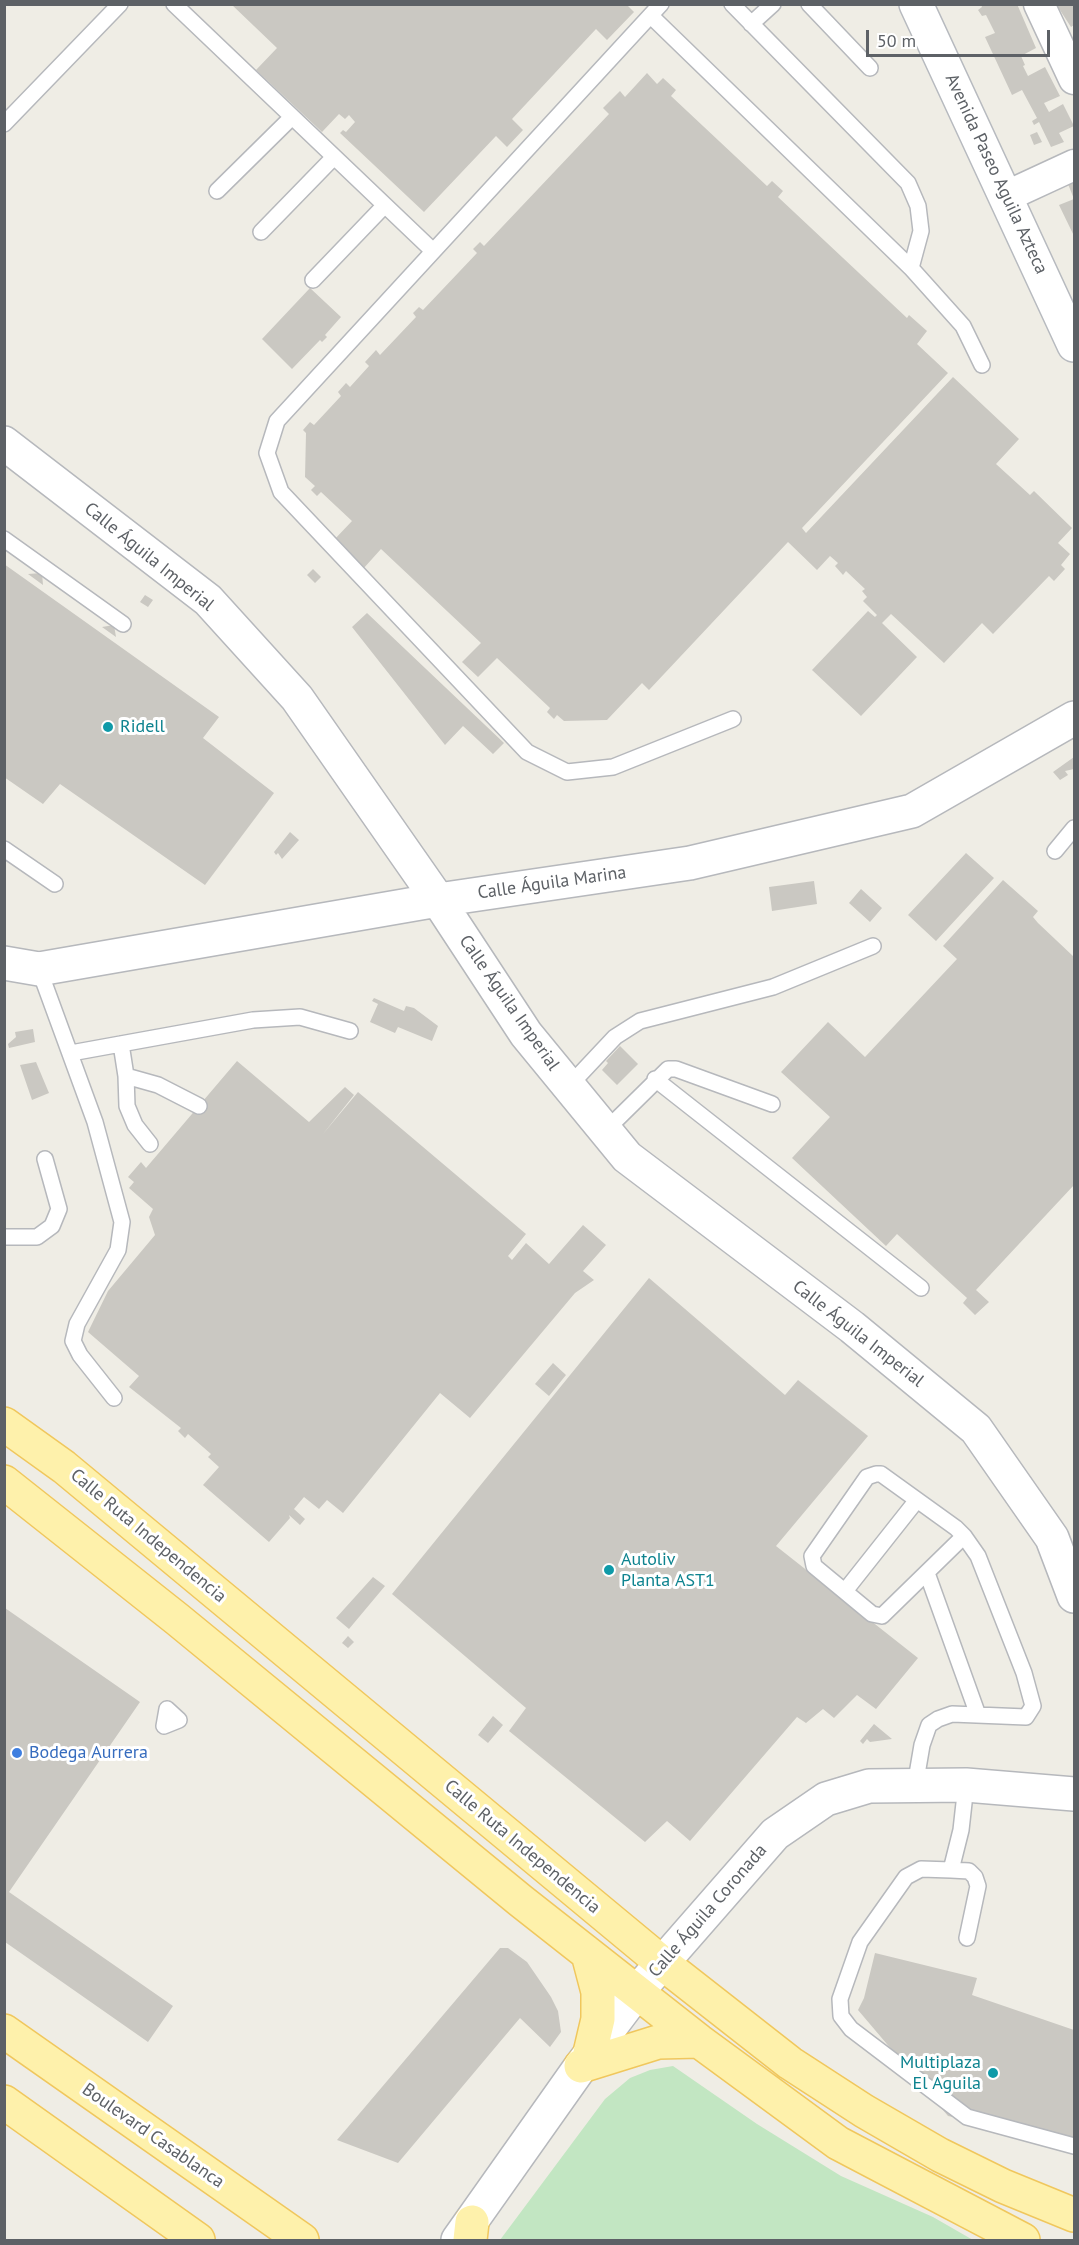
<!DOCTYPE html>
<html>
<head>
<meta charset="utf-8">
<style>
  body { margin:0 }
  #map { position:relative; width:1079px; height:2245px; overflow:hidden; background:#efede5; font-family:"PT Sans",sans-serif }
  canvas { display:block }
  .frame { position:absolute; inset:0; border:6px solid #5d6166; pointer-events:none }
  .scale { position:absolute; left:866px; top:30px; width:184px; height:27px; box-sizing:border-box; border:3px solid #5d6166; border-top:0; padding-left:8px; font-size:18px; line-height:21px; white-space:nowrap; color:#5d6166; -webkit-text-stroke:4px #fff; paint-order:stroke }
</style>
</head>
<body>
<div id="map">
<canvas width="1079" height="2245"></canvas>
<div class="frame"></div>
<div class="scale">50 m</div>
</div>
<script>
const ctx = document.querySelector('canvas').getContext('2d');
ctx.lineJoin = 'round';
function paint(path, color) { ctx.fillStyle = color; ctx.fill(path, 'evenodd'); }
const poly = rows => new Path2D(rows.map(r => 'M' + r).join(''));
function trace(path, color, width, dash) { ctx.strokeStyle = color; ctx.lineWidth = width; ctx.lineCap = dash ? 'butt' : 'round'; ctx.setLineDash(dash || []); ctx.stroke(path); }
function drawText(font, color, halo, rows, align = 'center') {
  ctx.font = font + ' "PT Sans",sans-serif'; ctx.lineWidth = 6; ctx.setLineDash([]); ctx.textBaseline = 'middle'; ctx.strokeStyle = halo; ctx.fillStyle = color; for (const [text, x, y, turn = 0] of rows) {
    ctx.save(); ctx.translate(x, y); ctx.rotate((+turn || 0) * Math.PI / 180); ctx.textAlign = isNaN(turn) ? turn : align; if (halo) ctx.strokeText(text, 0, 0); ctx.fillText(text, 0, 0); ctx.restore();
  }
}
const green = poly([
  [673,2066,757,2124,841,2176,933,2217,973,2240,500,2240,605,2099,630,2078,650,2070]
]);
const building = poly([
  [231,4,626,4,634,12,607,40,596,29,512,119,523,130,507,147,496,136,424,212,340,133,343,130,346,132,355,122,349,115,345,119,339,114,322,132,256,70,277,48],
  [981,4,1017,4,1036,48,1021,56,1025,65,1023,66,1028,76,1045,67,1060,96,1044,103,1049,112,1063,104,1074,126,1059,133,1064,142,1051,147,1039,122,1034,125,1032,121,1037,118,1022,90,1012,95,985,37,995,33,986,15,982,16,978,10,982,7],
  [1056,4,1074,4,1074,25,1071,27],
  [647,73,657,84,663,78,676,90,671,96,767,186,772,181,783,191,778,197,907,318,909,315,927,331,917,344,948,373,802,528,806,533,953,377,1019,439,996,464,1030,495,1034,491,1072,528,1058,543,1070,554,1061,565,1065,569,1054,581,1049,576,993,634,982,623,944,663,891,614,882,623,917,657,861,716,812,670,868,611,875,617,877,615,863,601,867,597,862,591,865,589,846,571,843,575,835,566,838,563,830,556,817,570,788,542,649,690,642,683,607,720,564,721,557,715,554,719,547,712,550,708,497,658,478,677,462,662,481,643,381,549,363,569,333,541,352,521,321,492,317,496,311,490,315,486,305,477,306,433,303,430,310,422,314,425,341,396,338,392,346,383,350,387,369,366,365,362,376,350,380,355,416,317,413,313,419,307,423,310,477,253,473,249,480,242,484,246,609,114,603,108,620,91,625,97],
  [1037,132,1042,142,1034,145,1030,135],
  [1074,176,1074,236,1059,205,1074,199,1066,179],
  [310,288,341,317,325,335,327,337,322,342,320,340,292,369,262,339],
  [4,564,219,717,203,738,274,793,205,885,60,784,43,804,4,777],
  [313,569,321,577,315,583,307,575],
  [42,573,43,585,28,574],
  [145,595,153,600,148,607,140,602],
  [367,613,504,743,493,754,463,726,445,745,352,627],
  [114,625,116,637,102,627],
  [1074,757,1074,769,1065,771,1068,775,1060,780,1053,772],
  [290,832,299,840,282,859,278,853,276,855,274,852],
  [966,853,994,878,936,941,908,915],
  [1003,880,1038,911,1033,917,1038,923,1074,957,1074,1185,976,1290,989,1302,975,1315,963,1303,967,1298,897,1234,886,1246,792,1158,830,1117,781,1072,828,1022,865,1057,957,959,943,946],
  [814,881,817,904,772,911,769,887],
  [861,889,882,908,870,922,849,903],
  [374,998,404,1011,406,1006,414,1008,438,1026,432,1041,398,1027,395,1033,370,1022,378,1004,372,1001],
  [33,1029,35,1042,9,1048,8,1044,16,1037,15,1032],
  [620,1046,638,1064,617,1085,602,1070,608,1063,606,1061],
  [237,1061,309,1122,345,1087,354,1095,323,1134,358,1092,526,1234,508,1256,512,1260,526,1243,549,1264,583,1225,606,1245,583,1271,594,1280,575,1293,470,1418,440,1393,343,1513,327,1500,319,1509,304,1497,294,1509,305,1519,300,1525,289,1515,290,1518,269,1542,203,1485,219,1467,208,1457,211,1454,188,1434,185,1438,178,1431,181,1428,129,1387,139,1376,88,1332,108,1291,155,1235,149,1217,153,1209,129,1188,134,1182,128,1177,141,1162,146,1168],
  [36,1062,49,1093,32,1100,20,1065],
  [649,1278,785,1395,798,1380,868,1436,776,1546,918,1658,876,1709,857,1695,834,1718,823,1709,806,1723,797,1717,690,1841,667,1821,645,1842,509,1731,526,1708,392,1594],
  [553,1363,566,1375,549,1396,535,1384],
  [373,1577,385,1586,349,1629,336,1618],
  [5,1608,140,1702,9,1892,173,2006,148,2042,5,1942],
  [348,1636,354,1642,348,1648,342,1643],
  [493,1716,503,1725,488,1743,478,1735],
  [874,1724,892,1739,870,1742,867,1739,863,1744,860,1741],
  [500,1948,508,1948,527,1962,551,1997,558,2011,561,2032,550,2047,520,2018,398,2163,337,2140],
  [875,1953,977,1978,972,1995,1074,2030,1074,2142,948,2116,858,2010,864,1998]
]);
const service = poly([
  [174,4,432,250],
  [661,4,277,421,267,453,281,492,527,752,567,772,613,767,733,719],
  [732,4,908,183,918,206,921,231,911,268],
  [809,4,870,68],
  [651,16,911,268,963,326,982,365],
  [751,24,773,4],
  [4,124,120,4],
  [217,191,292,117],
  [261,232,334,157],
  [313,280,384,206],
  [4,539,123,624],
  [4,849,55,884],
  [1055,851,1074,828],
  [39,969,95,1122,122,1222,118,1250,77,1324,73,1341,80,1355,114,1398],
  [121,1044,126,1076,127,1106,135,1125,150,1144],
  [71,1053,253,1020,300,1017,350,1031],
  [126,1076,158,1085,199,1106],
  [655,1079,921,1288],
  [569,1086,615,1037,640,1021,773,987,873,946],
  [605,1131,668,1069,676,1069,772,1104],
  [4,1237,37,1237,52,1226,59,1209,45,1159],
  [927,1573,978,1715],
  [845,1591,917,1500],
  [167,1709,179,1720,164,1726,167,1709],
  [966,1785,961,1830,951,1870,921,1869,906,1877,860,1942,840,1999,841,2016,851,2029,967,2117,1074,2146],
  [915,1786,922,1745,929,1725,938,1719,952,1714,1026,1717,1033,1706,1024,1673,978,1556,964,1536,956,1528,881,1474,876,1474,867,1477,812,1556,814,1566,872,1614,882,1616,964,1536],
  [951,1870,969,1871,975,1877,978,1886,967,1938]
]);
const minor = poly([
  [1039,4,1074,79],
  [1007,196,1074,165]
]);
const tertiary = poly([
  [4,443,208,600,297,698,438,900,526,1034,627,1157,852,1327,976,1429,1052,1538,1074,1596],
  [4,963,39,969,438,900,690,863,912,811,1074,718],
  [458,2240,581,2066,636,1993,775,1834,826,1799,869,1786,966,1785,1074,1794]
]);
const secondary = poly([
  [916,4,1074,345]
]);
const primary = poly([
  [4,1424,64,1467,661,1962,790,2063,864,2111,940,2155,1003,2186,1074,2215],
  [4,1482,177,1619,521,1901,699,2041,838,2143,1023,2240],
  [588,1954,598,1992,598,2019,590,2053],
  [4,2031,302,2240],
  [581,2066,658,2042,699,2041],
  [4,2102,198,2240],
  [470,2240,472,2222]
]);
const markers = [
  [108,727,6,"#0f9aa8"],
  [609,1570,6,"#0f9aa8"],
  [17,1753,6,"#3f7fe0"],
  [993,2073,6,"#0f9aa8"]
];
const streetNames = [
  ["Avenida Paseo Aguila Azteca",996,174,65],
  ["Calle Águila Imperial",149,557,39],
  ["Calle Águila Marina",552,883,-8],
  ["Calle Águila Imperial",509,1003,55],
  ["Calle Águila Imperial",858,1334,38],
  ["Calle Ruta Independencia",148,1536,40],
  ["Calle Ruta Independencia",522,1847,40],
  ["Calle Águila Coronada",708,1911,-49],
  ["Boulevard Casablanca",153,2136,35]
];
const cultureNames = [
  ["Ridell",120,727],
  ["Autoliv",621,1560],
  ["Planta AST1",621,1581],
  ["Multiplaza",981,2063,"right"],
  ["El Aguila",981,2084,"right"]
];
const shopNames = [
  ["Bodega Aurrera",29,1753]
];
paint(green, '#c2e6c2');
paint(building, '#cac8c2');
trace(service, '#b6b8bc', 18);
trace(minor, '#b6b8bc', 33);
trace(tertiary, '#b6b8bc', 36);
trace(secondary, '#b7babf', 36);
trace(primary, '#f0c75d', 36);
trace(service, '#fff', 15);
trace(minor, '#fff', 30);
trace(tertiary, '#fff', 33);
trace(secondary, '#fff', 33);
trace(primary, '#fef1ab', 33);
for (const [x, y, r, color] of markers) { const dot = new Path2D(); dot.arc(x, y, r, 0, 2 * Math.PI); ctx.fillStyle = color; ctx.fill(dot); trace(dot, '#fff', 2); }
drawText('18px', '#5d6166', '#fff', streetNames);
drawText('18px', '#0d838f', '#fff', cultureNames, 'left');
drawText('18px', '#366cbe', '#fff', shopNames, 'left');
</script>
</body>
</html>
